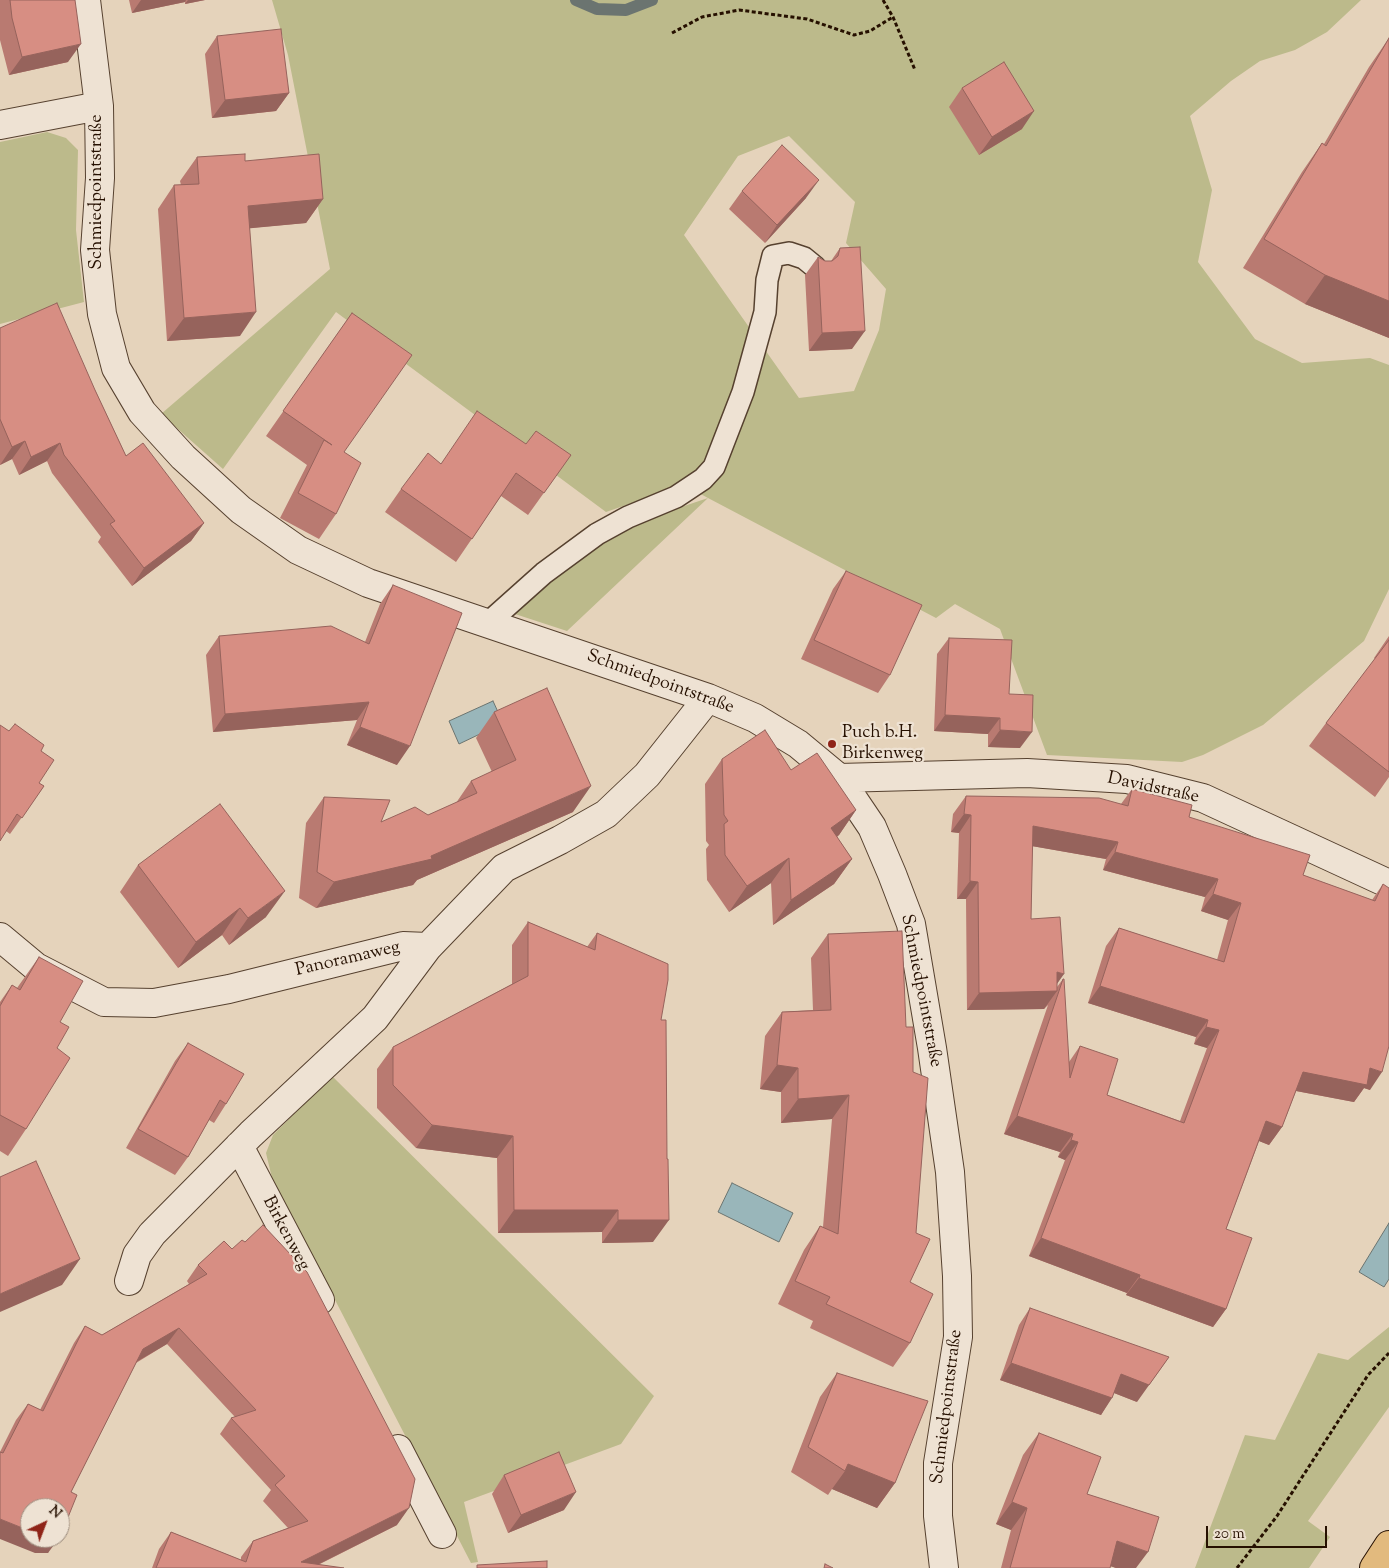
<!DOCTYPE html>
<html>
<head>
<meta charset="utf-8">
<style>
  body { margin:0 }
  #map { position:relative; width:1389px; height:1568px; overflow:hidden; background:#e5d3bb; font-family:"Sorts Mill Goudy",serif }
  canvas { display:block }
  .north { position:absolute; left:20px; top:1498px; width:50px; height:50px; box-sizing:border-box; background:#eee2d3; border:1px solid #9e8e7f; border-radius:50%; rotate:43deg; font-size:14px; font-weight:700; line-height:20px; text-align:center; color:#261000 }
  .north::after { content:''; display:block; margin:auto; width:18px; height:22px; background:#8f2418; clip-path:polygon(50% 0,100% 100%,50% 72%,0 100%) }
  .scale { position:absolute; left:1206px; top:1526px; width:121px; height:22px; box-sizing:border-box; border:2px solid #261000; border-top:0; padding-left:6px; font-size:15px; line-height:18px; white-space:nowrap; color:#261000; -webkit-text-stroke:4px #eee2d3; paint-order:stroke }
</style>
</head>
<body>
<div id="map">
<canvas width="1389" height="1568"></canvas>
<div class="north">N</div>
<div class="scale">20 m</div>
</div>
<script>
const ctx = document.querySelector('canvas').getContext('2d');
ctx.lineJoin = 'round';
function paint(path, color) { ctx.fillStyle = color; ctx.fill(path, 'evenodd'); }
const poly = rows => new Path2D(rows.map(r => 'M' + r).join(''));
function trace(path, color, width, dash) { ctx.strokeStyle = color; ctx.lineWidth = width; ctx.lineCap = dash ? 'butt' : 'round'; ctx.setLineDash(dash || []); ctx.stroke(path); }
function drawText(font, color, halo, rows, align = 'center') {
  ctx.font = font + ' "Sorts Mill Goudy",serif'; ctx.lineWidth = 4.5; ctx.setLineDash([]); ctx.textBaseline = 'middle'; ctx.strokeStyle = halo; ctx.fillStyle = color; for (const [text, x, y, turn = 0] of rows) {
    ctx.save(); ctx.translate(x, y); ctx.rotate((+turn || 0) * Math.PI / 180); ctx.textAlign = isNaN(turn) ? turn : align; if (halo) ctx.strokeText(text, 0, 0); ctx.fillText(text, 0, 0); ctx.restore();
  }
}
const green = poly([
  [272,0,1361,0,1327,32,1295,50,1260,61,1231,81,1190,116,1212,190,1198,262,1255,339,1302,363,1370,358,1389,365,1389,589,1364,641,1263,725,1203,755,1182,762,1047,755,1000,629,955,604,936,618,708,498,567,631,515,614,582,553,628,525,708,498,684,485,606,512,336,312,223,469,161,414,330,269,288,55],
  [789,136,855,202,846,243,886,289,879,330,854,391,799,398,684,235,738,156],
  [47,132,66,138,78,150,76,230,84,302,0,324,0,142],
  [332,1076,654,1396,621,1444,464,1502,478,1562,471,1563,272,1178,266,1153,273,1135],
  [1389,1327,1389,1407,1308,1521,1330,1537,1309,1568,1195,1568,1245,1435,1275,1440,1318,1353,1348,1360]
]);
const water = poly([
  [493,701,503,723,459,744,449,721,493,701],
  [732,1183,793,1213,779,1242,718,1212,732,1183],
  [1389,1223,1389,1279,1384,1287,1359,1272,1389,1223]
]);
const stream = poly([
  [576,0,597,9,626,10,652,0]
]);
const path = poly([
  [883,0,893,17,915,70],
  [672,33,702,17,739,10,807,19,854,35,870,31,893,17],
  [1237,1568,1277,1516,1368,1375,1389,1353]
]);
const service = poly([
  [488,623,544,573,597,534,628,517,676,497,703,479,714,467,743,392,765,312,767,280,773,256,789,253,804,258,815,267]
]);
const minor = poly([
  [86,0,99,106,100,178,95,250,102,314,116,368,142,412,183,457,241,510,298,550,368,583,708,698,755,718,798,744,839,778,872,827,892,874,911,924,932,1048,950,1172,957,1276,958,1337,938,1463,938,1516,944,1568],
  [0,125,99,106],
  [839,778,1027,773,1127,779,1203,798,1389,884],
  [0,937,36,967,104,1002,154,1003,229,989,403,946,428,947,504,868,560,840,606,814,647,775,708,698],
  [239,1146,320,1300],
  [129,1281,137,1255,152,1234,251,1134,375,1018,428,947],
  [398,1449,442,1534]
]);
const motorway = poly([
  [1374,1568,1389,1545]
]);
const wall = poly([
  [0,0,75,0,68,62,9,75,0,40],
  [129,0,205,0,185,4,185,2,132,13],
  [217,36,289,93,276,111,212,118,205,54],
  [1389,38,1389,338,1305,304,1243,268,1302,172,1322,143,1324,144,1369,67],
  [962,88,1022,129,979,155,949,107],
  [197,157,245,161,323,199,306,223,250,228,240,336,167,341,158,209,174,185,181,185,180,181],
  [742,191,806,198,765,243,729,209],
  [840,248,852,349,809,351,805,275,818,257,825,261,831,261],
  [352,313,336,514,319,539,280,518,307,465,266,436],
  [0,328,95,390,126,456,204,523,191,541,132,586,98,542,101,537,52,473,47,461,19,475,12,459,0,465],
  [526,444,571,455,528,515,501,496,456,562,385,512,401,489],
  [846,571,890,675,878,693,801,659,833,589],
  [393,585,397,765,347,745,357,720,213,732,206,655,219,636,365,642,380,604],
  [1389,636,1389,777,1375,797,1309,746,1326,723,1375,659,1374,658],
  [949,638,1009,694,1020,748,988,747,988,734,934,731,937,654],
  [494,712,573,812,417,880,413,885,316,908,299,898,306,823,324,797,381,822,428,815,456,803,471,781,492,772,476,738],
  [41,751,39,783,44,786,10,834,6,831],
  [722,759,791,770,856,810,839,835,837,837,852,859,834,884,773,925,771,883,729,912,707,880,706,849,709,845,706,841,705,784],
  [1132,789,1189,817,1303,875,1372,900,1383,884,1370,1090,1364,1088,1354,1102,1296,1091,1282,1127,1269,1145,1259,1141,1226,1229,1226,1309,1213,1327,1126,1295,1127,1293,1029,1256,1065,1160,1058,1157,1060,1152,1004,1134,1048,1005,1044,1009,967,1010,966,899,957,899,959,833,951,832,953,814,966,796,1121,804],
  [1032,846,1106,859,1103,870,1205,897,1201,911,1228,920,1217,960,1119,928,1106,946,1088,1003,1196,1037,1194,1044,1207,1048,1180,1121,1107,1095,1080,1046,1069,1062,1063,979,1057,987,1057,984,1031,919],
  [138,865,266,917,229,945,222,935,178,968,120,892],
  [528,922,587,947,597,933,661,1020,653,1242,602,1243,602,1232,498,1233,497,1158,416,1148,377,1108,377,1069,393,1047,512,984,512,945],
  [828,934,910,1282,910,1343,893,1367,810,1328,813,1321,778,1304,804,1250,820,1226,823,1227,832,1119,781,1123,781,1092,760,1089,765,1036,782,1012,813,1010,811,958],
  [39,957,60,1022,57,1048,26,1129,8,1156,0,1151,0,1002,12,985,17,988],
  [188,1043,226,1104,214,1123,209,1120,188,1157,175,1175,126,1148,175,1061],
  [224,1241,397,1525,318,1565,344,1568,152,1568,159,1549,171,1532,241,1560,241,1557,253,1541,288,1528,263,1501,271,1490,220,1434,231,1418,235,1417,167,1344,136,1363,71,1492,48,1553,35,1553,0,1452,16,1420,28,1404,40,1410,74,1343,85,1326,102,1335,189,1284,187,1281,198,1265],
  [1030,1308,1137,1402,1114,1393,1101,1415,1000,1380,1019,1325],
  [837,1373,895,1483,877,1508,832,1489,828,1495,791,1472,820,1397],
  [1039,1433,1087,1494,1136,1568,1116,1568,1110,1566,1110,1568,1001,1568,1011,1530,996,1524,1023,1455],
  [504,1475,564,1510,508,1533,492,1494]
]);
const shadedWall = poly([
  [141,0,186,0,185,2,132,13],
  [188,0,205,0,185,4],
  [81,44,68,62,9,75,22,57],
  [289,93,276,111,212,118,225,100],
  [1034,111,1022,129,979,155,992,137],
  [819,180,806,198,765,243,777,225],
  [323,199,306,223,232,230,248,206],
  [1325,275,1389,301,1389,338,1305,304],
  [256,312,240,336,167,341,184,318],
  [865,331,852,349,809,351,822,333],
  [25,441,12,459,0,465,12,447],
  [60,443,47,461,19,475,31,457],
  [204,523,191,541,132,586,144,568],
  [369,702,357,720,213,732,225,714],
  [945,715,1000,718,988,734,934,731],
  [360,727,410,746,397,765,347,745],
  [1000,730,1032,732,1020,748,988,747],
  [591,786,573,812,417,880,413,885,316,908,334,882,431,856],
  [856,810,839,835,813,853,831,828],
  [964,814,971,815,959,833,951,832],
  [1033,826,1118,842,1106,859,1020,844],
  [1115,852,1218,879,1205,897,1103,870],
  [789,858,771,883,729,912,747,886],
  [852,859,834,884,773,925,791,900],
  [970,881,978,882,966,899,957,899],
  [285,891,266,917,229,945,248,918],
  [1213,894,1241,903,1228,920,1201,911],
  [240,908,222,935,178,968,196,942],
  [1057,972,1064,974,1052,991,1057,991,1044,1009,967,1010,979,993],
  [1100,986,1208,1020,1196,1037,1088,1003],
  [1206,1027,1219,1030,1207,1048,1194,1044],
  [777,1065,798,1068,781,1092,760,1089],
  [1370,1068,1382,1072,1370,1090,1364,1088,1354,1102,1291,1090,1303,1072],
  [849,1095,832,1119,781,1123,798,1099],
  [1017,1116,1073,1134,1060,1152,1004,1134],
  [1266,1121,1282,1127,1269,1145,1254,1139],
  [432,1125,513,1136,497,1158,416,1148],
  [1071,1140,1078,1142,1065,1160,1058,1157],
  [514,1210,618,1210,602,1232,498,1233],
  [618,1220,669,1220,653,1242,602,1243],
  [1041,1238,1140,1275,1127,1293,1029,1256],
  [80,1259,62,1285,0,1312,0,1294],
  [1139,1278,1226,1309,1213,1327,1126,1295],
  [179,1328,167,1344,131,1365,143,1349],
  [1169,1357,1137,1402,1109,1391,1121,1374],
  [1011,1363,1112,1398,1101,1415,1000,1380],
  [848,1464,895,1483,877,1508,832,1489,845,1471],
  [576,1492,564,1510,508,1533,521,1515],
  [1012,1502,1027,1508,1011,1530,996,1524],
  [409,1508,397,1525,311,1568,301,1562],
  [0,1519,30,1531,30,1538,59,1538,48,1553,35,1553,0,1539],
  [1117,1541,1148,1552,1136,1568,1116,1568,1102,1563]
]);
const building = poly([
  [10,0,75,0,81,44,22,57,12,18,10,0],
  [281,29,289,93,225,100,217,36,281,29],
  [1389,38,1389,301,1325,275,1264,239,1322,143,1326,146,1389,38],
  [1004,62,1034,111,992,137,962,88,1004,62],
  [782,145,819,180,777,225,742,191,782,145],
  [245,154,245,161,319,154,323,199,248,206,256,312,184,318,174,185,199,184,197,157,245,154],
  [860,247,865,331,822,333,818,257,825,261,832,261,838,256,840,248,860,247],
  [57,303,95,390,126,456,143,443,204,523,144,568,110,524,115,521,64,455,60,443,31,457,25,441,12,447,0,419,0,328,57,303],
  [352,313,412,355,344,452,361,463,336,514,298,493,324,440,332,445,283,411,352,313],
  [477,411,526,444,536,431,571,455,544,493,516,473,472,539,401,489,428,453,441,464,477,411],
  [846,571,922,605,890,675,814,640,846,571],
  [393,585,462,613,410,746,360,727,369,702,225,714,219,636,331,626,369,644,393,585],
  [949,638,1012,640,1009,694,1033,695,1032,732,1000,730,1000,718,945,715,949,638],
  [1389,640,1389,772,1326,723,1389,640],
  [547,688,591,786,431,856,432,859,334,882,317,872,324,797,390,800,381,822,415,807,428,815,477,793,471,781,516,760,494,712,547,688],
  [15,724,44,745,41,751,54,760,39,783,44,786,22,818,17,814,0,841,0,725,9,731,15,724],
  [765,730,791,770,817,753,856,810,831,828,852,859,791,900,789,858,747,886,725,855,724,824,728,821,724,815,722,759,765,730],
  [1132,789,1192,805,1189,817,1310,855,1303,875,1375,901,1383,884,1389,888,1389,1046,1382,1072,1370,1068,1367,1085,1303,1072,1282,1127,1266,1121,1226,1229,1252,1238,1226,1309,1139,1278,1140,1275,1041,1238,1078,1142,1071,1140,1073,1134,1017,1116,1063,979,1064,979,1070,1078,1080,1046,1118,1059,1107,1095,1184,1123,1219,1030,1206,1027,1208,1020,1100,986,1119,928,1224,962,1241,903,1213,894,1218,879,1115,852,1118,842,1033,826,1031,919,1060,917,1064,974,1057,972,1057,991,979,993,978,882,970,881,971,815,964,814,966,796,1099,798,1128,806,1132,789],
  [220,804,285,891,248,918,240,908,196,942,138,865,220,804],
  [528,922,595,950,597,933,668,964,668,980,661,1020,666,1020,667,1159,668,1159,669,1220,618,1220,618,1210,514,1210,513,1136,432,1125,393,1085,393,1047,528,976,528,922],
  [902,931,906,1027,913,1027,913,1072,928,1078,916,1233,930,1239,910,1282,933,1294,910,1343,826,1304,830,1297,795,1281,820,1226,838,1234,849,1095,798,1099,798,1068,777,1065,782,1012,831,1010,828,934,902,931],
  [39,957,83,981,60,1022,69,1027,57,1048,70,1058,26,1129,0,1115,0,1006,12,985,20,990,39,957],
  [188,1043,244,1074,226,1104,220,1100,188,1157,138,1129,188,1043],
  [36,1161,80,1259,0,1294,0,1177,36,1161],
  [263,1225,307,1272,415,1479,409,1508,301,1562,344,1568,156,1568,171,1532,246,1562,253,1541,308,1521,275,1485,285,1476,231,1418,256,1410,179,1328,143,1349,71,1492,77,1495,60,1537,60,1508,30,1508,30,1531,0,1519,0,1452,3,1453,28,1404,43,1411,85,1326,102,1335,207,1274,198,1265,224,1241,232,1249,242,1240,245,1242,263,1225],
  [1030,1308,1169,1357,1149,1385,1121,1374,1112,1398,1011,1363,1030,1308],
  [837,1373,928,1401,895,1483,848,1464,845,1471,808,1447,837,1373],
  [1039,1433,1101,1457,1087,1494,1159,1517,1148,1552,1117,1541,1110,1568,1010,1568,1027,1508,1012,1502,1039,1433],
  [559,1452,576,1492,521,1515,504,1475,559,1452],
  [547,1561,547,1568,477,1568,477,1565,547,1561],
  [825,1564,833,1568,824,1568,825,1564]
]);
const markers = [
  [832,744,5,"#8f2418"]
];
const streetNames = [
  ["Schmiedpointstraße",98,192,-90],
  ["Schmiedpointstraße",660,683,20],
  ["Davidstraße",1153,789,12],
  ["Panoramaweg",348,960,-13],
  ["Schmiedpointstraße",920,991,79],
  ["Birkenweg",285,1234,62],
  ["Schmiedpointstraße",948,1407,-83]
];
const poiNames = [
  ["Puch b.H.",842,734],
  ["Birkenweg",842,755]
];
paint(green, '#bcba8b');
paint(water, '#99b6ba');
trace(water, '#6b7470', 1);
trace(stream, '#6b7470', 12);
trace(service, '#56412f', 24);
trace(minor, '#56412f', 30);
trace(motorway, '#261000', 30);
trace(path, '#261000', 3, [4, 2.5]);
trace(service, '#eee2d3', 21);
trace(minor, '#eee2d3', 28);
trace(motorway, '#e2ba7e', 28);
paint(wall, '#b97a71');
paint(shadedWall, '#96635c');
paint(building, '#d78e83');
trace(building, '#96635c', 1);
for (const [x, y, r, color] of markers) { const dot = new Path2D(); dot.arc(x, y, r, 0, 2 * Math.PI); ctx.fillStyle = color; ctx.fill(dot); trace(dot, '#eee2d3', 2); }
drawText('18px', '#261000', '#eee2d3', streetNames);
drawText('18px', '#261000', '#eee2d3', poiNames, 'left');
</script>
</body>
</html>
